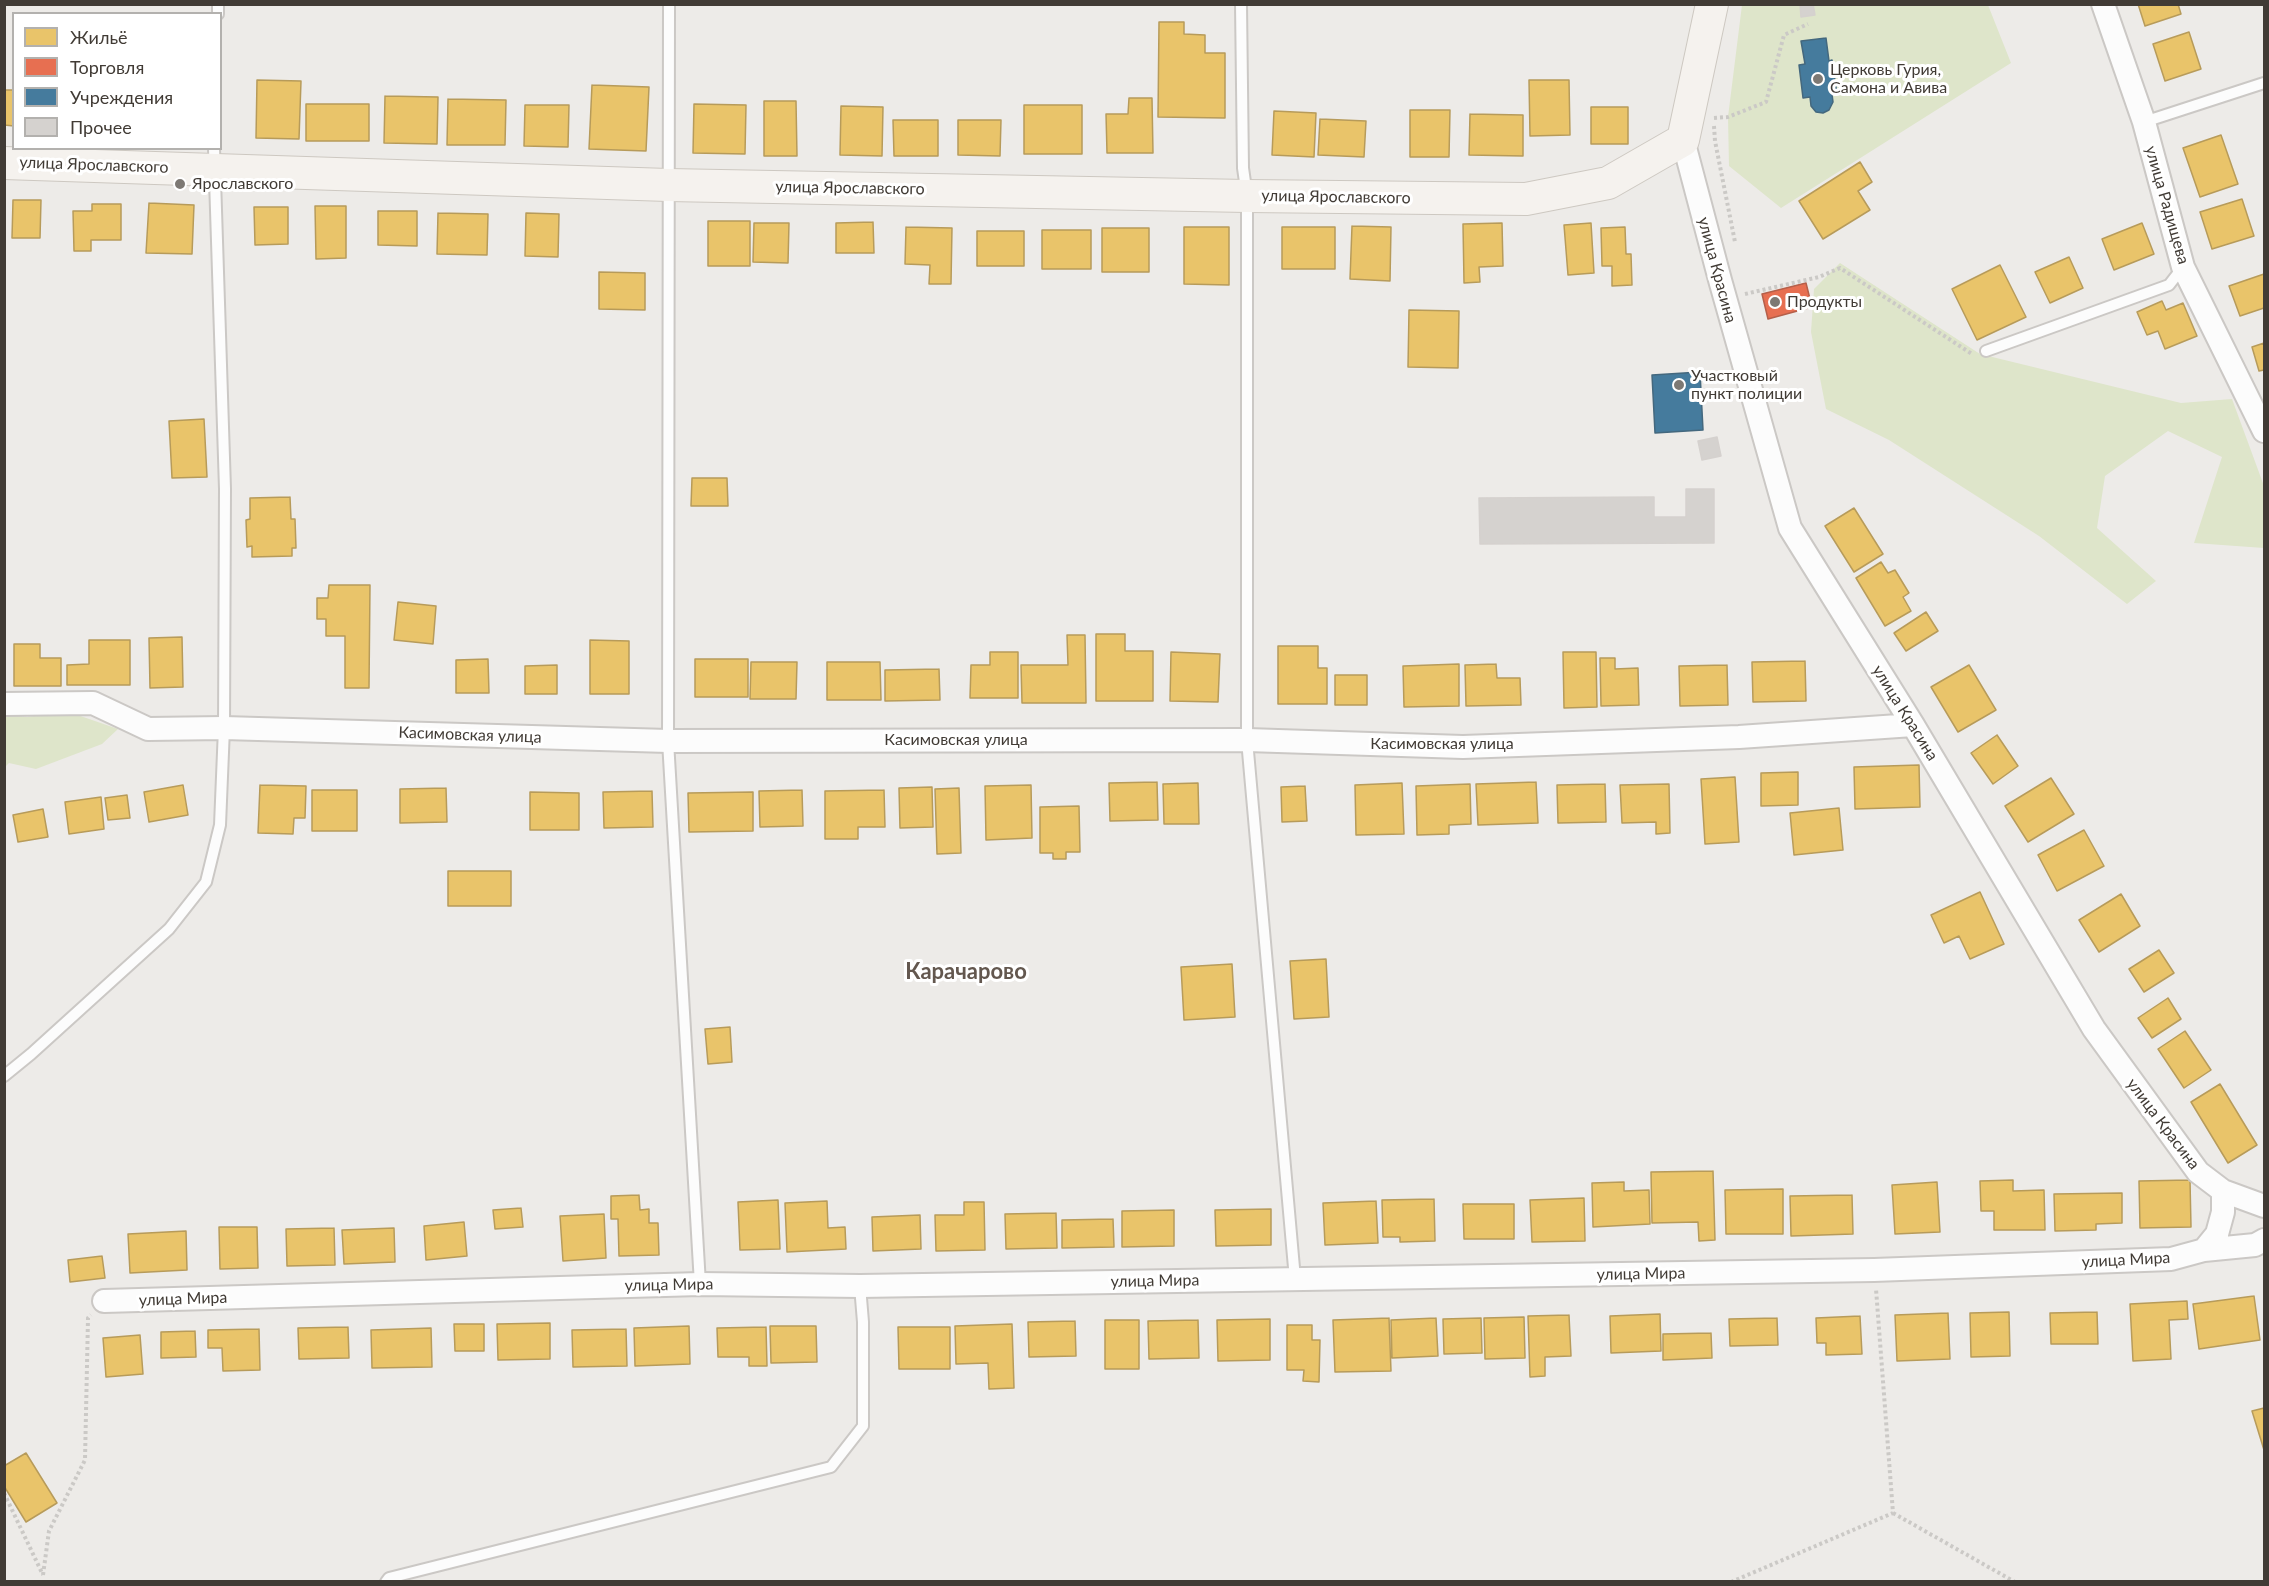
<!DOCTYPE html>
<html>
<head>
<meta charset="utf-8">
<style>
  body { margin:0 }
  #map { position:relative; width:2269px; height:1586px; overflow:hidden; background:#edebe8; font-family:Lato,sans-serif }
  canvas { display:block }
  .frame { position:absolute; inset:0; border:6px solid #413b35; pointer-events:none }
  .legend { position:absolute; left:12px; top:12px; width:210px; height:138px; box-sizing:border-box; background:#fff; border:2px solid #b3b1ae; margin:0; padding:8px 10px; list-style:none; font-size:18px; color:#413b35 }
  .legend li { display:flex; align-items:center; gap:12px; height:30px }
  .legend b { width:30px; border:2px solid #b3b1ae }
</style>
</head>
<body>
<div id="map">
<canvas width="2269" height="1586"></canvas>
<div class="frame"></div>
<ul class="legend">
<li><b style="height:16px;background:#e9c46a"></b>Жильё</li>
<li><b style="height:16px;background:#e76f51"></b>Торговля</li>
<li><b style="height:16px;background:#457b9d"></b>Учреждения</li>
<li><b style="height:16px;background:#d5d2cf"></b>Прочее</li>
</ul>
</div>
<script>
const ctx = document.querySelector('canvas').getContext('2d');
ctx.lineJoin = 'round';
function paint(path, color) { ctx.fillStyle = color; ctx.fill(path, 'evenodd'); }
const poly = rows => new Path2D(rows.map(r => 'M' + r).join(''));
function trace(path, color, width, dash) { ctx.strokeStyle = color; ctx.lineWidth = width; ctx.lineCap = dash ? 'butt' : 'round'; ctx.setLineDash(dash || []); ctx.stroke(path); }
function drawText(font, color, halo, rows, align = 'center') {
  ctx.font = font + ' Lato,sans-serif'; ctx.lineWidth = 6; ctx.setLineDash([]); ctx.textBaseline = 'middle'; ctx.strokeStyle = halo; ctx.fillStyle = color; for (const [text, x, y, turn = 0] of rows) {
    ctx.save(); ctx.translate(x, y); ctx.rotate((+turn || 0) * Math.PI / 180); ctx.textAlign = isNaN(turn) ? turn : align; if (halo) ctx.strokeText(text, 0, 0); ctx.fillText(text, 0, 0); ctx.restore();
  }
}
const green = poly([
  [1742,5,1988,5,2011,63,1781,208,1729,166,1728,117],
  [1840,263,1980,354,2181,403,2232,399,2264,486,2264,548,2194,543,2222,457,2168,431,2105,476,2097,528,2156,581,2127,604,2039,536,1889,440,1826,409,1811,332,1814,289],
  [66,711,118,729,102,744,36,769,9,763,5,767,5,714,27,717]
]);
const homes = poly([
  [2138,4,2178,4,2181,14,2145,26,2138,4],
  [1159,22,1184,22,1184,34,1205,35,1205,53,1225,53,1225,118,1158,117,1159,22],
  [2189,32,2201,69,2165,81,2153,44,2189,32],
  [257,80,301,81,299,139,256,138,257,80],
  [1529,80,1569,80,1570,135,1530,136,1529,80],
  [592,85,649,87,646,151,589,149,592,85],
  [4,90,14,90,14,126,4,125,4,90],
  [385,96,438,97,437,144,384,143,385,96],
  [1129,98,1152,98,1153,153,1107,153,1106,114,1128,114,1129,98],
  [448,99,506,100,505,145,447,145,448,99],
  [764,101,796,101,797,156,764,156,764,101],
  [306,104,369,104,369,141,306,141,306,104],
  [694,104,746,105,745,154,693,153,694,104],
  [525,105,569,105,568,147,524,146,525,105],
  [1024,105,1082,105,1082,154,1024,154,1024,105],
  [841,106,883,107,882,156,840,155,841,106],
  [1591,107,1628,107,1628,144,1591,144,1591,107],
  [1410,110,1450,110,1449,157,1410,157,1410,110],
  [1274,111,1316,113,1314,157,1272,155,1274,111],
  [1470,114,1523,115,1523,156,1469,155,1470,114],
  [1320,119,1366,121,1364,157,1318,155,1320,119],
  [893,120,938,120,938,156,894,156,893,120],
  [958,120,1001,120,1000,156,958,155,958,120],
  [2221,135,2238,184,2200,197,2183,148,2221,135],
  [1860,162,1872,182,1858,191,1870,210,1823,239,1799,201,1860,162],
  [2242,199,2254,236,2212,249,2200,212,2242,199],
  [13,200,41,200,40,238,12,238,13,200],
  [149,203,194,205,192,254,146,253,149,203],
  [92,204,121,204,121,240,91,240,91,251,74,251,73,211,92,211,92,204],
  [315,206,346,206,346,258,316,259,315,206],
  [254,207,288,207,288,244,255,245,254,207],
  [378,211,417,211,417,246,378,245,378,211],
  [438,213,488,214,487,255,437,254,438,213],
  [526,213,559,214,558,257,525,256,526,213],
  [708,221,750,221,750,266,708,266,708,221],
  [873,222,874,253,836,253,836,223,873,222],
  [754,223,789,223,788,263,753,262,754,223],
  [1502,223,1503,266,1479,267,1480,282,1464,283,1463,224,1502,223],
  [1591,223,1594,273,1568,275,1564,225,1591,223],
  [2142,223,2154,254,2114,270,2102,239,2142,223],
  [1352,226,1391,227,1390,281,1350,279,1352,226],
  [906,227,952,228,951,284,929,284,930,265,905,264,906,227],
  [1184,227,1229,227,1229,285,1184,284,1184,227],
  [1282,227,1335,227,1335,269,1282,269,1282,227],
  [1625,227,1626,254,1631,254,1632,285,1612,286,1612,266,1602,266,1601,228,1625,227],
  [1102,228,1149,228,1149,272,1102,272,1102,228],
  [1042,230,1091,230,1091,269,1042,269,1042,230],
  [977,231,1024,231,1024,266,977,266,977,231],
  [2069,257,2083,288,2050,303,2035,272,2069,257],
  [2000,265,2026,317,1977,340,1952,289,2000,265],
  [599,272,645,273,645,310,599,309,599,272],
  [2264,274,2264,308,2240,316,2229,286,2264,274],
  [2162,301,2166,310,2183,303,2197,336,2165,349,2158,331,2147,335,2137,312,2162,301],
  [1409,310,1459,311,1458,368,1408,367,1409,310],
  [2264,343,2264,370,2259,371,2252,347,2264,343],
  [204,419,207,477,172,478,169,421,204,419],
  [692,478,727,478,728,506,691,506,692,478],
  [290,497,291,519,295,519,296,548,292,548,292,556,252,557,252,546,247,547,246,520,250,519,250,498,290,497],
  [1854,508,1883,554,1854,572,1825,526,1854,508],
  [1881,562,1888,573,1895,570,1909,593,1903,597,1911,611,1885,626,1856,578,1881,562],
  [329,585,370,585,369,688,345,688,345,636,326,636,326,619,317,619,317,598,328,598,329,585],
  [398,602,436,606,433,644,394,640,398,602],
  [1926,612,1938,631,1906,651,1894,633,1926,612],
  [1096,634,1125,634,1125,651,1153,651,1153,701,1096,701,1096,634],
  [1067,635,1085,635,1086,703,1022,703,1021,665,1068,665,1067,635],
  [182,637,183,687,150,688,149,638,182,637],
  [89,640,130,640,130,685,67,685,67,665,89,664,89,640],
  [590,640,629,641,629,694,590,694,590,640],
  [14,644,40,644,40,658,61,658,61,686,14,686,14,644],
  [1278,646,1318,646,1318,668,1327,668,1327,704,1278,704,1278,646],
  [990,652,1018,652,1018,698,970,698,971,665,990,665,990,652],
  [1171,652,1220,654,1218,702,1170,701,1171,652],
  [1563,652,1596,652,1597,707,1564,708,1563,652],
  [1600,658,1615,658,1615,669,1638,668,1639,705,1601,706,1600,658],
  [488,659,489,693,456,693,456,660,488,659],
  [695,659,748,659,748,697,695,697,695,659],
  [1805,661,1806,701,1753,702,1752,662,1805,661],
  [751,662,797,662,796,699,750,699,751,662],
  [827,662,880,662,881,700,827,700,827,662],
  [1459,664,1459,706,1404,707,1403,666,1459,664],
  [1496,664,1497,678,1520,678,1521,705,1466,706,1465,665,1496,664],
  [557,665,557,694,525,694,525,666,557,665],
  [1727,665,1728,705,1680,706,1679,666,1727,665],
  [1969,665,1996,710,1958,732,1931,687,1969,665],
  [939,669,940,700,885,701,885,670,939,669],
  [1335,675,1367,675,1367,705,1335,705,1335,675],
  [1997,735,2018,766,1993,784,1971,753,1997,735],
  [1919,765,1920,807,1855,809,1854,767,1919,765],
  [1798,772,1798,805,1761,806,1761,773,1798,772],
  [1735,777,1739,842,1705,844,1701,779,1735,777],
  [2051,778,2074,814,2028,842,2005,806,2051,778],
  [1157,782,1158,820,1110,821,1109,783,1157,782],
  [1536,782,1538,823,1478,825,1476,784,1536,782],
  [1198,783,1199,824,1164,824,1163,784,1198,783],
  [1402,783,1404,834,1356,835,1355,785,1402,783],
  [1470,784,1471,824,1449,825,1449,834,1417,835,1416,786,1470,784],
  [1605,784,1606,822,1558,823,1557,785,1605,784],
  [1669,784,1670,833,1656,834,1656,822,1622,823,1620,785,1669,784],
  [183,785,188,815,149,822,144,792,183,785],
  [260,785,306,786,305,818,294,818,293,834,258,833,260,785],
  [1031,785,1032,838,986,840,985,786,1031,785],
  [1305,786,1307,821,1282,822,1281,787,1305,786],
  [932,787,933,827,900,828,899,788,932,787],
  [446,788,447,822,400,823,400,789,446,788],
  [959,788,961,853,937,854,935,789,959,788],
  [312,790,357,790,357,831,312,831,312,790],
  [802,790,803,826,760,827,759,791,802,790],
  [884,790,885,827,858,827,858,839,825,839,825,791,884,790],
  [652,791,653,827,604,828,603,792,652,791],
  [530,792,579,793,579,830,530,830,530,792],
  [753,792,753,831,689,832,688,793,753,792],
  [127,795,130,818,108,820,105,798,127,795],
  [101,797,104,829,69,834,65,802,101,797],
  [1079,806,1080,852,1066,852,1066,859,1053,859,1053,853,1040,853,1040,807,1079,806],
  [1839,808,1843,850,1794,855,1790,813,1839,808],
  [43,809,48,837,18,842,13,815,43,809],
  [2084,830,2104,866,2057,891,2038,855,2084,830],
  [448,871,511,871,511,906,448,906,448,871],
  [1980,892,2004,944,1970,959,1959,936,1944,943,1931,915,1980,892],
  [2121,894,2140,926,2099,952,2079,920,2121,894],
  [2159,950,2174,973,2144,992,2129,969,2159,950],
  [1326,959,1329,1017,1294,1019,1290,961,1326,959],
  [1232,964,1235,1017,1184,1020,1181,967,1232,964],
  [2168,998,2181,1019,2152,1038,2138,1018,2168,998],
  [730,1027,732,1062,708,1064,705,1029,730,1027],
  [2185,1031,2211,1070,2184,1088,2158,1049,2185,1031],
  [2220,1084,2257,1145,2228,1163,2191,1102,2220,1084],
  [1713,1171,1715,1240,1699,1241,1698,1222,1652,1223,1651,1172,1713,1171],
  [2013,1180,2013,1191,2044,1190,2045,1230,1994,1230,1994,1211,1981,1211,1980,1181,2013,1180],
  [2190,1180,2191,1227,2140,1228,2139,1181,2190,1180],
  [1624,1182,1624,1191,1649,1190,1650,1224,1593,1227,1592,1183,1624,1182],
  [1937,1182,1940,1232,1895,1234,1892,1185,1937,1182],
  [1783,1189,1783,1234,1726,1234,1725,1190,1783,1189],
  [2122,1193,2122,1223,2096,1224,2096,1230,2055,1231,2054,1194,2122,1193],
  [639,1195,640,1210,649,1209,649,1223,658,1223,659,1255,619,1256,618,1219,611,1219,611,1196,639,1195],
  [1852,1195,1853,1234,1791,1236,1790,1196,1852,1195],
  [1584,1198,1585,1241,1532,1242,1530,1200,1584,1198],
  [1434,1199,1435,1241,1400,1242,1400,1237,1383,1237,1382,1200,1434,1199],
  [778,1200,780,1249,740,1250,738,1202,778,1200],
  [827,1201,828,1228,845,1227,846,1249,787,1252,785,1203,827,1201],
  [1376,1201,1378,1243,1325,1245,1323,1203,1376,1201],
  [964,1202,984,1202,985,1250,936,1251,935,1215,964,1215,964,1202],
  [1463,1204,1514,1204,1514,1239,1464,1239,1463,1204],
  [521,1208,523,1227,495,1229,493,1210,521,1208],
  [1271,1209,1271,1245,1216,1246,1215,1210,1271,1209],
  [1174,1210,1174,1246,1122,1247,1122,1211,1174,1210],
  [1056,1213,1057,1248,1006,1249,1005,1214,1056,1213],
  [604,1214,606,1258,563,1261,560,1216,604,1214],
  [920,1215,921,1249,873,1251,872,1217,920,1215],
  [1113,1219,1114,1247,1062,1248,1062,1220,1113,1219],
  [464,1222,467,1256,426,1260,424,1226,464,1222],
  [219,1227,257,1227,258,1268,220,1269,219,1227],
  [334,1228,335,1265,287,1266,286,1229,334,1228],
  [394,1228,395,1262,344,1264,342,1230,394,1228],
  [186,1231,187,1270,130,1273,128,1234,186,1231],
  [102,1256,105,1278,70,1282,68,1260,102,1256],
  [2254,1296,2260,1340,2199,1349,2193,1304,2254,1296],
  [2187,1301,2188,1319,2169,1320,2171,1359,2133,1361,2130,1304,2187,1301],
  [2009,1312,2010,1356,1971,1357,1970,1313,2009,1312],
  [2097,1312,2098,1344,2051,1344,2050,1313,2097,1312],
  [1948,1313,1950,1359,1897,1361,1895,1315,1948,1313],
  [1660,1314,1661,1351,1611,1353,1610,1316,1660,1314],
  [1569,1315,1571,1356,1545,1357,1545,1376,1530,1377,1528,1316,1569,1315],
  [1860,1316,1862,1354,1826,1355,1826,1343,1817,1343,1816,1318,1860,1316],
  [1524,1317,1525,1358,1485,1359,1484,1318,1524,1317],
  [1389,1318,1391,1371,1335,1372,1333,1320,1389,1318],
  [1436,1318,1438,1356,1392,1358,1391,1320,1436,1318],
  [1481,1318,1482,1353,1444,1354,1443,1319,1481,1318],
  [1777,1318,1778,1345,1730,1346,1729,1319,1777,1318],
  [1270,1319,1270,1360,1218,1361,1217,1320,1270,1319],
  [1105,1320,1139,1320,1139,1369,1105,1369,1105,1320],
  [1198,1320,1199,1358,1149,1359,1148,1321,1198,1320],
  [1075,1321,1076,1356,1029,1357,1028,1322,1075,1321],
  [550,1323,550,1359,498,1360,497,1324,550,1323],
  [454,1324,484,1324,484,1351,455,1351,454,1324],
  [1012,1324,1014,1388,989,1389,988,1363,956,1364,955,1326,1012,1324],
  [1287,1325,1312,1325,1312,1340,1320,1340,1319,1382,1303,1381,1304,1370,1287,1370,1287,1325],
  [689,1326,690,1364,635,1366,634,1328,689,1326],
  [770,1326,816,1326,817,1362,771,1363,770,1326],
  [348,1327,349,1358,299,1359,298,1328,348,1327],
  [766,1327,767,1366,749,1366,749,1357,718,1357,717,1328,766,1327],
  [898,1327,950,1327,950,1369,899,1369,898,1327],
  [431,1328,432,1367,372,1368,371,1330,431,1328],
  [259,1329,260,1370,223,1371,222,1348,208,1348,208,1330,259,1329],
  [626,1329,627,1366,573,1367,572,1330,626,1329],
  [195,1331,196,1357,161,1358,161,1332,195,1331],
  [1711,1333,1712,1358,1663,1360,1663,1334,1711,1333],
  [140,1335,143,1374,106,1377,103,1338,140,1335],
  [2264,1408,2264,1450,2252,1411,2264,1408],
  [26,1453,57,1503,26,1522,4,1486,4,1466,26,1453]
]);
const shops = poly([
  [1806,283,1812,307,1768,319,1762,294,1806,283]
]);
const public = poly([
  [1826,38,1829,61,1832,60,1837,94,1832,94,1833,102,1829,110,1823,113,1816,112,1811,106,1810,97,1803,98,1799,65,1805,64,1801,41,1826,38],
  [1700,372,1703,430,1655,433,1652,375,1700,372]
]);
const building = poly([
  [1800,4,1813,4,1815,15,1801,17,1800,4],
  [1717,437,1721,456,1702,460,1698,441,1717,437],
  [1686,489,1714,489,1714,543,1480,544,1479,498,1654,497,1654,517,1686,517,1686,489]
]);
const path = poly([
  [1714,118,1728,117,1766,102,1784,35,1808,24],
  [1714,126,1715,141,1735,242],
  [1745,294,1819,277,1840,268,1972,354],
  [4,1493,43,1575],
  [1893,1513,2015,1582],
  [43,1575,49,1531,85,1460,88,1318,91,1315],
  [1731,1582,1893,1513,1876,1289]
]);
const lane = poly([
  [669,4,668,741,700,1284],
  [1241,4,1243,168,1247,196,1247,740,1295,1279],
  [218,14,218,4],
  [2144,122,2264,83],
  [1986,351,2169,285,2183,267],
  [4,1076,31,1054,169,929,206,882,220,825,224,728,225,489,214,148],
  [386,1582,389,1578,831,1467,863,1426,863,1322,860,1286]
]);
const street = poly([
  [2103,4,2144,122,2183,267,2264,431],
  [1683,140,1720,280,1790,528,1913,725,2094,1029,2198,1172,2223,1191,2264,1206],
  [4,704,93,703,148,729,224,728,668,741,1247,740,1463,747,1739,737,1913,725],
  [2204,1250,2217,1234,2223,1212,2223,1191],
  [104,1301,700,1284,860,1286,1874,1270,2171,1259,2204,1250,2255,1245,2264,1240]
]);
const secondary = poly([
  [4,163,668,185,1247,196,1526,199,1608,183,1683,140,1712,4]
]);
const markers = [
  [1818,79,6,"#7d7974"],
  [180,184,6,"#7d7974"],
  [1775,302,6,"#7d7974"],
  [1679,385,6,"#7d7974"]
];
const poiNames = [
  ["Церковь Гурия,",1830,70],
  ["Самона и Авива",1830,88],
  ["Ярославского",192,184],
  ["Продукты",1787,302],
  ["Участковый",1691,376],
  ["пункт полиции",1691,394]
];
const streetNames = [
  ["улица Ярославского",94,165,2],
  ["улица Ярославского",850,188,1],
  ["улица Ярославского",1336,197,1],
  ["улица Радищева",2167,205,74],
  ["улица Красина",1717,270,75],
  ["улица Красина",1905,713,58],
  ["Касимовская улица",470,735,2],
  ["Касимовская улица",956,740],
  ["Касимовская улица",1442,744],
  ["улица Красина",2163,1124,53],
  ["улица Мира",2126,1260,-3],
  ["улица Мира",1641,1274,-1],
  ["улица Мира",1155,1281,-1],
  ["улица Мира",669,1285,-1],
  ["улица Мира",183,1299,-2]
];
const districtNames = [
  ["Карачарово",966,972]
];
paint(green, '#dee5ca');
paint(homes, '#e9c46a');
trace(homes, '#b79b5a', 1.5);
paint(shops, '#e76f51');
trace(shops, '#b55f49', 1.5);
paint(public, '#457b9d');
trace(public, '#44687e', 1.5);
paint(building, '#d5d2cf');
trace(building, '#d5d1ce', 1.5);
trace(lane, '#cbc8c5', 14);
trace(street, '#cbc8c5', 26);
trace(secondary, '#cdc8c1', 34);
trace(path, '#cbc9c6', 4, [3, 3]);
trace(lane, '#fcfcfc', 10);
trace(street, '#fcfcfc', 22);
trace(secondary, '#f5f2ee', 32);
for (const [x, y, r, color] of markers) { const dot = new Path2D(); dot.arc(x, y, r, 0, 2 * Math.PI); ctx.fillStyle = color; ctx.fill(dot); trace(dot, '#fff', 2); }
drawText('16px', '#413b35', '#fff', poiNames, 'left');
drawText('16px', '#413b35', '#fff', streetNames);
drawText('bold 22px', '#63574e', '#fff', districtNames);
</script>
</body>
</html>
